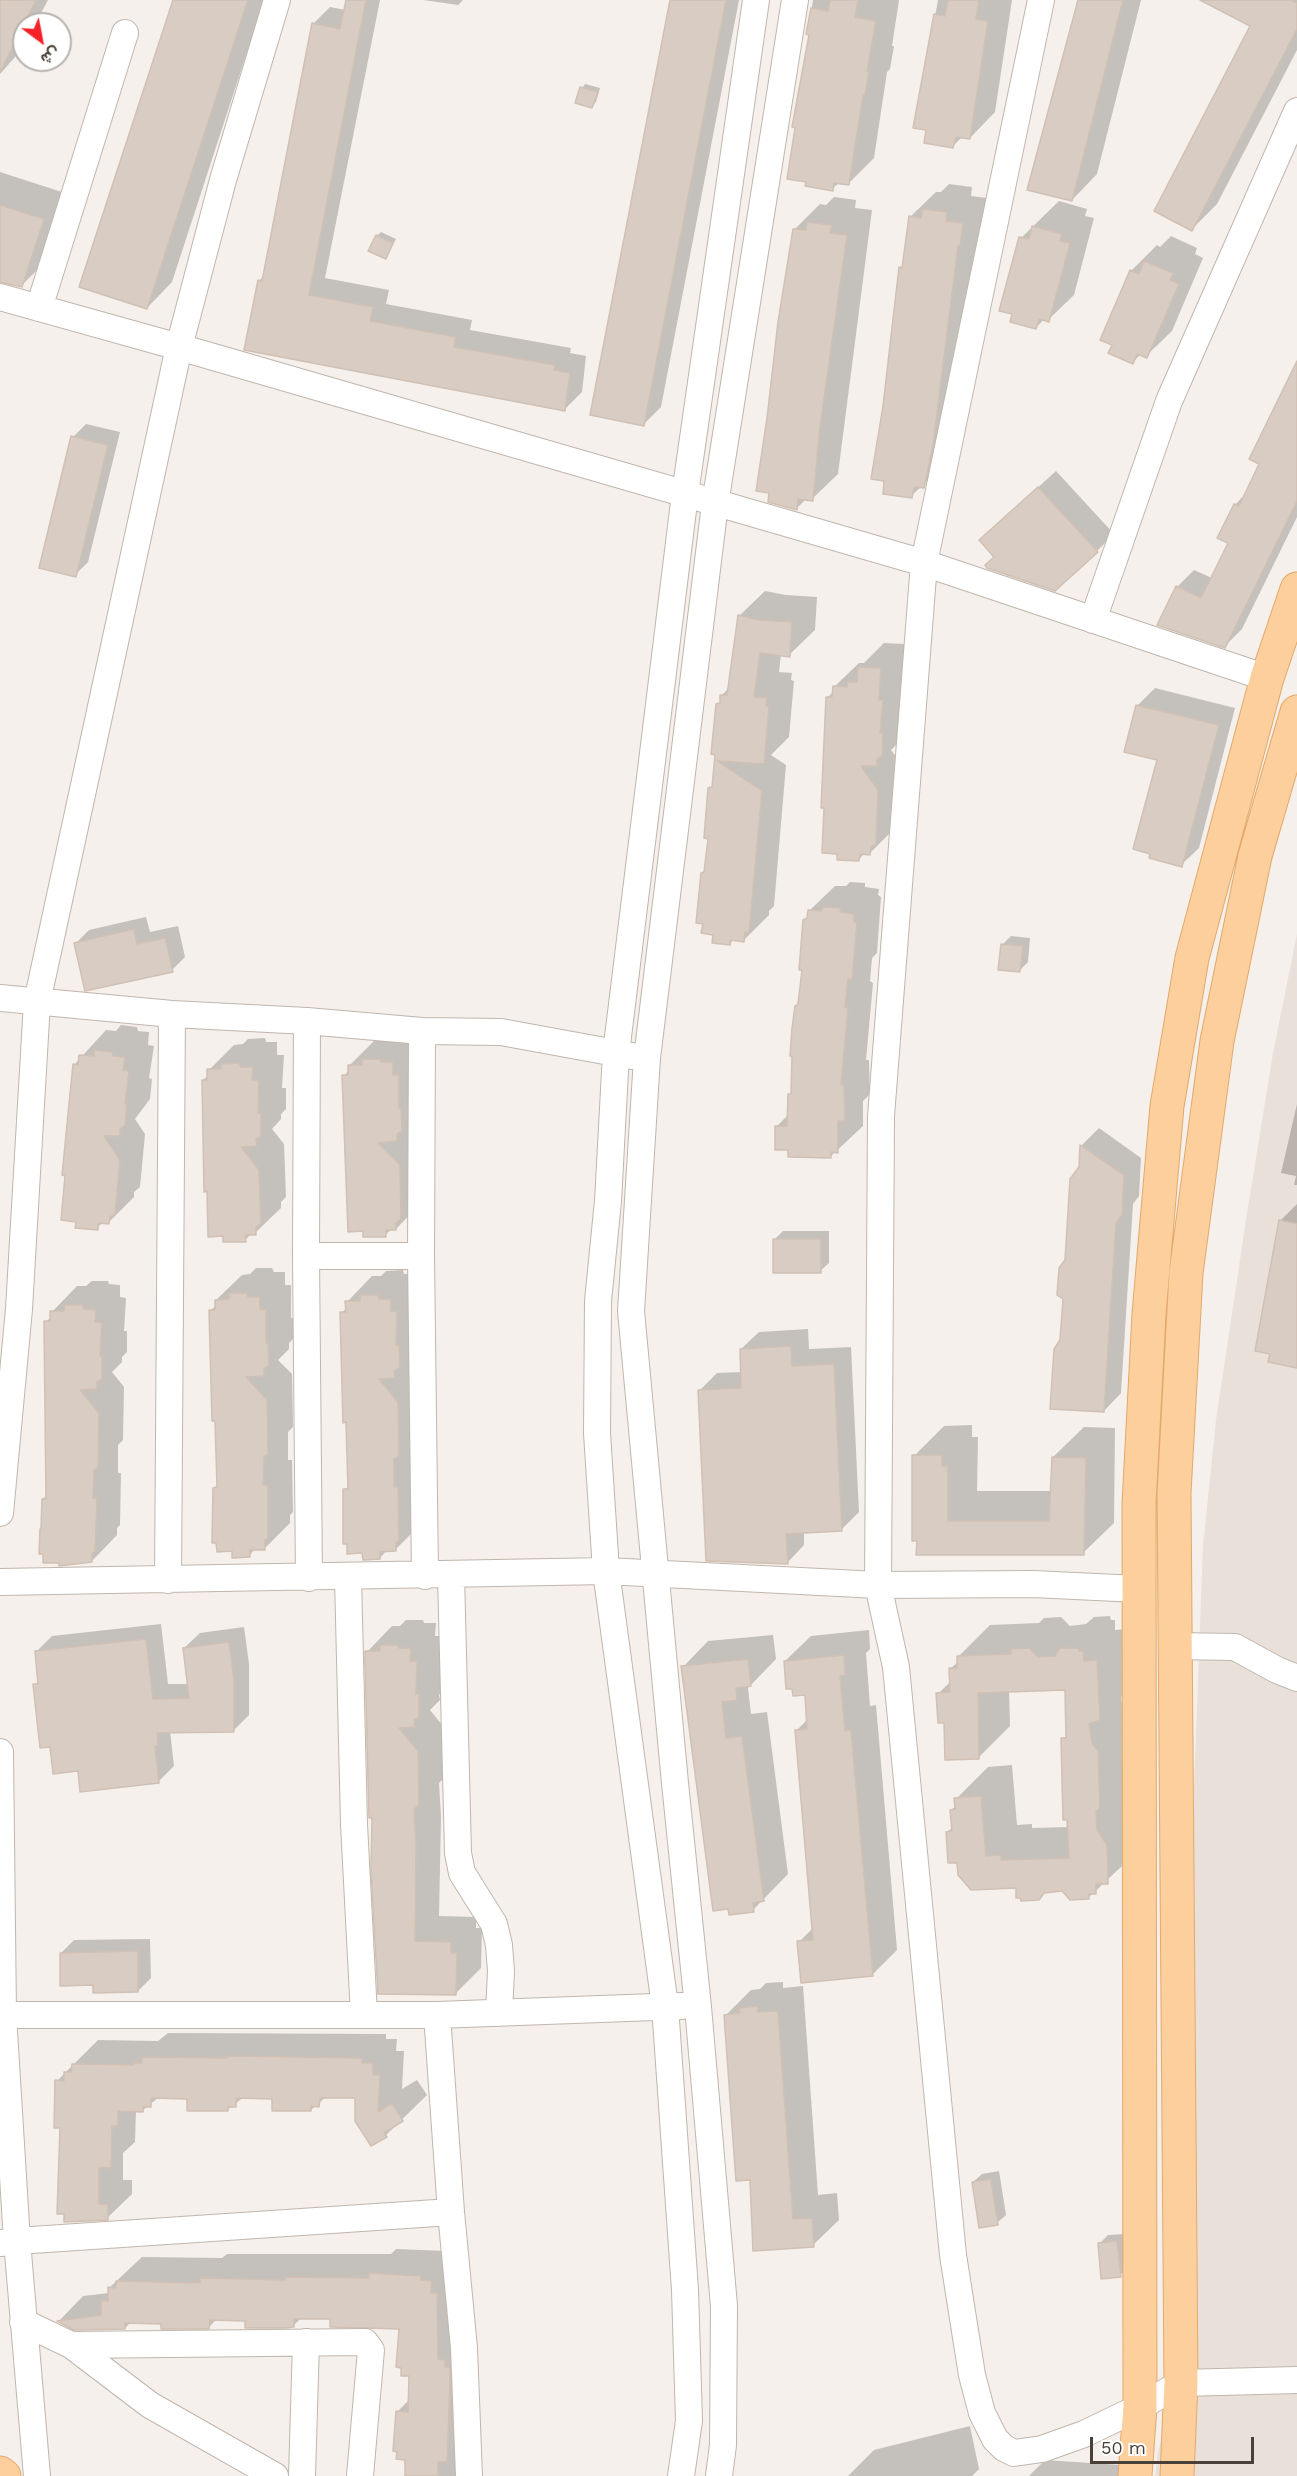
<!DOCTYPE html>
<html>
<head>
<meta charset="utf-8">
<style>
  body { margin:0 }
  #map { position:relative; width:1297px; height:2476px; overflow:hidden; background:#f5f0eb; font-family:"Work Sans",Vazirmatn,sans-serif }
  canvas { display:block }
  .north { position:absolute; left:12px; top:12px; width:60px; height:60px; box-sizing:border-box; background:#fff; border:2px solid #b6b3af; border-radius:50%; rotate:148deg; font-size:16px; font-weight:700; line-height:24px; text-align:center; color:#494038 }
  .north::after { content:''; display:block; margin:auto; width:21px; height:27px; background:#f62128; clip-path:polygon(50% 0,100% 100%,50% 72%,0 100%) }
  .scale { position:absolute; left:1090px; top:2437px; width:164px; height:27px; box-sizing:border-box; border:3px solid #494038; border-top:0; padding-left:8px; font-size:18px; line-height:21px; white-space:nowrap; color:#494038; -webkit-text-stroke:4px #fff; paint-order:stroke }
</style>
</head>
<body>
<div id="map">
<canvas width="1297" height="2476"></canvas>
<div class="north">ش</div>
<div class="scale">50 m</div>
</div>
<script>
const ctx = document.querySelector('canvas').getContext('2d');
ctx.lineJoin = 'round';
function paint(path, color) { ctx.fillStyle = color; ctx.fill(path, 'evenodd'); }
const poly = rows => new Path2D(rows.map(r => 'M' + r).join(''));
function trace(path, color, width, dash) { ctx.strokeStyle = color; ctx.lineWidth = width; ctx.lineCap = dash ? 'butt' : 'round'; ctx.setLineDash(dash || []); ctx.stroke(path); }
const residential = poly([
  [1297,934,1297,2476,1155,2476,1158,2452,1171,2403,1203,1546,1216,1420,1247,1213,1273,1053]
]);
const shadow = poly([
  [0,0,48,0,35,24,24,24,24,47,0,74],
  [174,0,264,0,172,282,147,308],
  [347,0,380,0,325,278,389,290,386,304,472,320,470,330,571,348,570,353,586,356,582,392,565,409,259,281,265,275,313,24,330,7,346,10],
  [423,0,463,0,458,5],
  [671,0,739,0,661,407,644,424],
  [813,0,899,0,892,46,894,46,890,69,887,72,874,158,849,183,840,182,832,189,811,34,808,33],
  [938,0,1012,0,995,112,970,138,963,136,953,146,928,129,915,126],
  [1079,0,1141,0,1097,174,1072,200],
  [1215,0,1297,0,1297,50,1217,204,1192,229,1252,25],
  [585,84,600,88,596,102,592,106,582,88],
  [0,172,68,194,47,260,21,286,0,281],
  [949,184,972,187,971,196,987,198,949,461,911,496,885,406,901,268,904,265,910,217,936,192,941,192],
  [834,197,856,200,855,208,872,210,838,474,812,499,806,499,796,509,770,492,795,229,820,204,826,205],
  [1059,201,1087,209,1085,216,1094,218,1074,295,1048,320,1044,319,1036,328,1021,238],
  [381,232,396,239,386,258,377,236],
  [1171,236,1197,248,1195,254,1203,258,1172,331,1146,356,1141,354,1133,362,1131,271,1157,245,1160,247],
  [1297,365,1297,517,1242,629,1225,646,1177,587,1194,570,1212,578,1230,543,1235,505,1247,492,1261,463],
  [86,424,120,432,88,562,75,575,73,437],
  [1056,471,1114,534,1097,551,996,556,999,523],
  [765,591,786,595,817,597,815,630,789,655,781,654,779,672,792,673,791,680,794,681,789,737,771,755,786,765,774,906,769,911,769,915,743,941,734,939,730,944,715,933,704,922,702,873,706,869,709,837,710,789,714,785,717,753,717,705,721,701,722,695,729,688,739,616],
  [884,643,905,644,902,676,907,676,901,740,891,750,902,765,894,829,870,853,865,853,859,859,828,697,834,691,834,687,859,663,864,663],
  [1155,688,1235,708,1199,848,1181,865,1158,759,1126,751,1138,705],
  [850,882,865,883,865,887,879,889,878,895,881,897,877,953,872,958,870,981,873,983,866,1060,869,1060,870,1094,863,1101,863,1126,831,1156,789,1149,777,1126,789,1114,789,1095,793,1091,809,911,835,886,846,886],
  [146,917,150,932,178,926,185,957,172,970,76,943,89,930],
  [1011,936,1030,938,1028,962,1019,971,1002,945],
  [121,1025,137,1027,138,1031,149,1032,148,1045,154,1046,149,1078,152,1079,150,1099,135,1119,145,1134,140,1187,134,1192,134,1197,108,1223,103,1222,97,1228,77,1220,74,1065,106,1030,116,1031],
  [418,1037,421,1203,396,1229,392,1229,385,1235,344,1076,349,1070,349,1066,375,1040],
  [265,1038,266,1042,277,1042,277,1055,284,1055,282,1088,286,1088,286,1109,281,1114,281,1119,272,1129,284,1144,286,1197,281,1202,281,1208,255,1233,252,1233,245,1240,203,1080,209,1075,209,1070,234,1045,243,1044,248,1039],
  [1297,1104,1297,1185,1294,1185,1296,1176,1281,1173],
  [1099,1128,1141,1158,1139,1196,1133,1204,1121,1393,1104,1411,1062,1341,1066,1261,1082,1145],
  [1297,1204,1297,1365,1280,1221],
  [783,1231,829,1231,829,1263,820,1271,775,1239],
  [256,1268,272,1268,274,1272,285,1272,285,1285,291,1285,291,1318,293,1318,294,1338,289,1343,289,1349,278,1360,292,1374,293,1427,288,1432,288,1460,292,1460,293,1512,290,1515,290,1523,265,1548,256,1548,249,1556,214,1488,219,1484,211,1310,217,1305,216,1300,242,1275,250,1274],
  [403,1270,404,1274,416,1274,421,1524,395,1550,387,1550,380,1558,345,1490,349,1486,342,1313,347,1307,347,1302,372,1276,381,1276,386,1271],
  [92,1281,108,1281,109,1284,120,1285,120,1297,126,1298,124,1331,127,1331,127,1352,122,1357,122,1362,112,1372,124,1387,123,1440,118,1445,118,1473,121,1473,120,1525,117,1528,117,1535,92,1561,43,1499,47,1495,46,1322,52,1316,52,1312,77,1286,86,1286],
  [808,1329,809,1349,851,1347,859,1512,842,1529,804,1531,804,1545,787,1563,699,1391,717,1373,742,1372,741,1349,759,1332],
  [972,1425,972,1437,978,1437,977,1491,1051,1491,1053,1457,1084,1427,1115,1428,1114,1523,1083,1553,918,1539,914,1456,944,1426],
  [1110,1616,1111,1620,1115,1620,1115,1630,1128,1629,1131,1687,1121,1697,1139,1850,1088,1898,1062,1890,1046,1891,1038,1899,1017,1886,958,1861,947,1832,953,1827,951,1810,957,1805,956,1799,988,1767,1012,1765,1017,1825,1032,1824,1032,1828,1069,1827,1063,1739,1068,1734,1067,1688,1009,1690,1010,1726,978,1758,946,1721,938,1694,951,1681,950,1669,959,1661,958,1657,990,1625,1039,1623,1044,1618,1061,1617,1070,1626,1086,1624,1094,1617],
  [406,1620,423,1620,424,1623,436,1623,435,1636,442,1636,444,1690,439,1695,440,1700,430,1710,442,1725,444,1778,439,1783,441,1817,439,1916,476,1917,476,1928,482,1928,481,1968,456,1993,379,1992,367,1652,392,1626,400,1626],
  [161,1624,168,1684,189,1684,184,1648,200,1633,244,1627,249,1664,249,1715,234,1730,170,1731,174,1766,158,1782,79,1769,51,1745,35,1685,39,1680,36,1652,52,1636],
  [869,1630,870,1649,866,1653,870,1706,876,1705,897,1950,872,1975,799,1942,814,1927,797,1730,808,1719,806,1693,785,1661,811,1636],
  [773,1635,776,1659,748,1688,751,1714,767,1712,788,1874,753,1910,683,1667,708,1641],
  [150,1939,151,1978,138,1991,61,1953,74,1940],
  [783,1982,783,1988,803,1986,818,2195,837,2193,839,2220,813,2245,752,2178,726,2015,751,1990,760,1989,766,1983],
  [168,2033,386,2034,386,2039,397,2039,396,2051,404,2051,402,2089,417,2080,427,2095,386,2135,357,2097,327,2096,311,2110,273,2097,244,2097,227,2110,189,2098,159,2097,143,2110,136,2110,135,2142,123,2153,123,2180,132,2180,132,2194,107,2218,65,2220,62,2127,57,2081,98,2040,158,2041],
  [999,2171,1006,2215,997,2223,973,2182,982,2174],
  [1125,2234,1129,2267,1120,2275,1099,2244,1108,2235],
  [396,2249,446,2251,470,2476,406,2476,407,2458,397,2412,410,2399,411,2375,400,2328,332,2318,302,2317,293,2326,247,2320,217,2319,209,2327,131,2322,125,2328,75,2328,59,2321,83,2296,109,2293,109,2288,142,2257,222,2258,227,2254,391,2254],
  [970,2426,979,2469,972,2476,848,2476,874,2450],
  [1045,2460,1137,2466,1136,2476,1029,2476]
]);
const building = poly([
  [0,0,36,0,0,72,0,0],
  [173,0,248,0,147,309,79,287,173,0],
  [346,0,366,0,309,295,373,307,370,321,456,337,454,347,555,365,554,370,570,373,565,411,244,350,258,280,262,281,312,23,340,29,346,0],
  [670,0,726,0,644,426,590,415,670,0],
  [830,0,858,0,855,17,876,21,867,71,869,71,865,96,863,95,849,185,834,183,833,191,805,186,806,182,787,179,795,128,792,127,809,35,806,34,811,8,828,11,830,0],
  [948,0,979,0,976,19,988,21,970,139,956,137,953,148,924,143,926,130,913,128,934,14,945,16,948,0],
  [1078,0,1123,0,1072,201,1027,190,1078,0],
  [1200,0,1291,0,1297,3,1297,29,1192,231,1154,211,1250,26,1200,0],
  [580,87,598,92,592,108,575,103,580,87],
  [0,205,44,219,22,287,0,282,0,205],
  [923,209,947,212,946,221,963,223,960,246,958,246,933,445,924,488,914,487,912,498,883,494,884,481,871,479,883,406,899,267,902,268,909,216,921,218,923,209],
  [807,222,832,225,830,233,847,235,820,427,813,501,798,499,797,510,768,502,769,493,756,491,767,418,778,322,793,229,806,230,807,222],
  [1032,226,1062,234,1060,241,1070,243,1049,322,1039,319,1036,329,1010,322,1012,314,999,311,1019,237,1029,239,1032,226],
  [376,235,393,243,386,259,368,251,376,235],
  [1144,261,1173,273,1170,280,1179,284,1147,358,1137,354,1133,364,1108,353,1112,345,1100,340,1130,270,1139,274,1144,261],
  [1297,361,1297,501,1225,648,1157,625,1176,586,1201,598,1228,543,1217,538,1234,504,1239,506,1259,464,1249,459,1297,361],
  [71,436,108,445,76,577,39,568,71,436],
  [1038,487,1098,552,1055,591,987,568,985,565,994,557,979,540,1038,487],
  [738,615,759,620,792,622,790,657,760,653,754,697,767,698,766,705,769,707,764,764,717,761,762,791,749,933,745,932,744,942,731,940,730,945,712,943,713,935,701,933,703,924,696,923,701,873,704,872,708,839,704,838,708,788,712,787,715,755,711,754,716,704,720,703,720,695,727,695,738,615],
  [858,667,881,668,879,700,883,700,880,733,883,733,882,756,877,759,877,766,861,766,878,790,876,844,871,847,870,855,860,854,859,861,837,860,837,854,822,853,824,808,821,808,826,697,832,697,833,686,847,687,847,682,857,682,858,667],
  [1136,705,1219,725,1182,867,1149,858,1150,854,1133,849,1157,760,1124,752,1136,705],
  [823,907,841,908,840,912,854,914,854,921,857,923,852,980,848,979,845,1007,848,1008,841,1085,844,1085,845,1121,838,1121,838,1153,831,1152,831,1158,788,1157,788,1150,775,1150,775,1126,787,1126,788,1094,791,1094,792,1056,790,1056,792,1028,795,1006,798,1004,802,970,799,970,803,920,807,918,808,910,821,911,823,907],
  [134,929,137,944,165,938,173,972,85,991,74,943,134,929],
  [1001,944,1023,946,1020,972,998,970,1001,944],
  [94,1050,112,1052,113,1056,125,1057,123,1070,129,1071,125,1103,127,1104,125,1126,120,1129,120,1136,104,1136,120,1160,115,1214,110,1217,109,1224,98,1223,98,1230,75,1228,76,1222,61,1220,65,1176,62,1175,73,1064,78,1065,79,1055,94,1056,94,1050],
  [362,1059,380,1059,381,1062,393,1062,393,1075,399,1075,399,1108,401,1108,402,1131,397,1134,397,1141,378,1143,400,1165,401,1219,396,1223,396,1230,386,1230,386,1237,363,1237,363,1231,348,1232,342,1075,348,1075,348,1065,362,1065,362,1059],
  [239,1063,241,1067,253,1067,252,1080,259,1080,258,1113,261,1113,261,1136,256,1139,257,1146,241,1147,259,1170,261,1224,256,1227,256,1235,245,1235,246,1242,223,1242,223,1236,208,1237,207,1191,204,1192,202,1080,207,1080,207,1069,221,1069,221,1064,239,1063],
  [1080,1145,1124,1175,1122,1215,1116,1223,1104,1412,1050,1409,1054,1349,1060,1340,1063,1299,1057,1295,1059,1268,1065,1260,1070,1179,1079,1167,1080,1145],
  [1279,1220,1297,1224,1297,1368,1268,1362,1270,1354,1255,1351,1279,1220],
  [773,1239,821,1239,821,1273,773,1273,773,1239],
  [229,1293,247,1293,248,1297,260,1297,260,1309,266,1310,266,1343,268,1343,269,1365,264,1369,264,1376,246,1377,267,1400,268,1454,264,1457,263,1485,268,1485,268,1539,265,1540,265,1550,250,1550,250,1557,232,1558,232,1551,217,1552,216,1543,212,1543,213,1488,217,1487,215,1421,212,1421,209,1310,215,1310,215,1300,229,1299,229,1293],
  [360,1295,378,1295,379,1299,391,1299,391,1311,397,1312,396,1345,399,1345,400,1367,394,1371,395,1378,379,1379,398,1402,399,1456,394,1459,394,1487,398,1487,399,1541,396,1542,396,1551,380,1552,380,1559,363,1560,362,1553,347,1554,347,1544,343,1544,343,1489,348,1489,346,1422,343,1423,340,1312,346,1312,345,1301,360,1301,360,1295],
  [65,1305,82,1305,84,1309,96,1310,95,1322,102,1323,100,1356,102,1356,102,1379,97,1382,97,1389,80,1390,99,1413,98,1467,94,1470,93,1498,97,1498,95,1552,92,1553,92,1562,59,1566,59,1563,43,1563,43,1554,39,1554,40,1529,41,1529,42,1499,46,1499,44,1321,50,1321,50,1311,64,1311,65,1305],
  [791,1346,792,1366,834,1364,842,1531,786,1534,788,1564,706,1561,698,1390,741,1388,740,1349,791,1346],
  [912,1455,942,1455,942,1466,948,1466,948,1521,1049,1521,1052,1457,1086,1458,1084,1555,916,1555,917,1541,912,1541,912,1455],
  [146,1639,153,1699,189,1698,183,1648,229,1642,234,1680,234,1732,157,1733,158,1746,155,1746,159,1783,80,1792,78,1771,53,1774,50,1747,40,1748,33,1684,38,1684,35,1651,146,1639],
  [380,1645,397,1645,399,1648,411,1648,410,1661,417,1661,416,1694,419,1694,419,1717,414,1720,415,1727,399,1728,418,1751,419,1805,414,1809,416,1843,415,1941,451,1942,451,1953,457,1953,456,1995,378,1994,371,1870,372,1818,369,1818,365,1661,365,1651,380,1651,380,1645],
  [1029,1648,1038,1657,1055,1656,1060,1648,1078,1648,1079,1651,1083,1651,1084,1661,1097,1660,1100,1720,1089,1724,1092,1743,1098,1751,1100,1808,1096,1811,1097,1830,1107,1845,1108,1884,1096,1884,1096,1894,1089,1894,1089,1899,1070,1900,1062,1891,1044,1893,1039,1900,1021,1901,1020,1898,1016,1898,1016,1888,971,1890,958,1875,957,1863,948,1863,946,1832,952,1831,950,1810,955,1809,954,1798,981,1796,986,1856,1001,1855,1001,1860,1069,1858,1067,1820,1063,1820,1061,1738,1066,1738,1065,1690,978,1693,979,1759,945,1760,944,1723,938,1723,936,1693,950,1692,949,1668,957,1668,957,1656,1011,1654,1011,1649,1029,1648],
  [844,1655,845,1675,840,1676,845,1731,851,1730,873,1976,801,1983,797,1941,813,1940,795,1730,807,1729,805,1695,793,1696,792,1689,786,1689,784,1661,844,1655],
  [748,1659,751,1686,736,1688,737,1700,722,1702,726,1738,742,1736,764,1901,753,1903,754,1912,729,1915,728,1909,713,1911,681,1666,748,1659],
  [138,1951,138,1992,93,1993,93,1985,60,1986,60,1953,138,1951],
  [758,2006,758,2012,778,2011,793,2219,812,2218,814,2247,753,2251,750,2180,736,2181,724,2015,740,2013,739,2008,758,2006],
  [227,2056,362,2058,362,2063,373,2063,373,2075,380,2075,378,2112,392,2103,403,2121,384,2133,387,2137,371,2146,355,2121,355,2098,320,2098,319,2107,311,2106,311,2111,272,2111,272,2099,236,2098,236,2107,228,2107,228,2111,187,2111,187,2099,151,2098,151,2107,143,2107,143,2112,118,2111,118,2126,112,2126,111,2168,99,2168,99,2204,108,2204,108,2220,64,2222,64,2214,57,2214,60,2128,54,2128,55,2080,64,2081,64,2072,71,2072,72,2064,134,2065,134,2063,142,2063,142,2057,227,2058,227,2056],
  [991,2179,998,2225,979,2228,972,2182,991,2179],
  [1117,2241,1121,2277,1101,2279,1098,2243,1117,2241],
  [369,2273,421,2276,421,2280,432,2281,431,2293,437,2293,438,2359,445,2360,445,2367,450,2367,450,2384,447,2462,438,2462,438,2476,405,2476,405,2460,396,2459,397,2452,393,2451,396,2411,408,2412,409,2376,401,2376,401,2368,396,2367,399,2329,330,2327,330,2319,294,2319,294,2327,286,2328,245,2328,245,2321,210,2320,209,2329,161,2329,161,2324,125,2323,125,2329,74,2330,57,2321,101,2315,101,2300,108,2301,108,2287,116,2288,116,2281,200,2283,200,2278,285,2280,285,2277,369,2278,369,2273]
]);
const minor = poly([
  [1041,0,924,563,881,1116,878,1585,896,1667,953,2255,972,2375,982,2413,995,2439,1004,2448,1014,2453,1042,2449,1084,2434,1140,2407,1181,2383,1297,2380],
  [0,297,179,347,924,563,1267,678],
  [39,308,125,33],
  [1093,620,1169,401,1297,111],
  [0,998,172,1014,307,1021,422,1031,501,1032,632,1056],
  [307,1021,306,1256,309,1578],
  [422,1031,421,1256,425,1576],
  [306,1256,421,1256],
  [0,1513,19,1309,37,1002,179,347,223,180,277,0],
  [451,1575,458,1853,462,1873,494,1924,499,1945,501,1971,499,2013],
  [348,1577,354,1824,364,2015],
  [168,1580,172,1014],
  [0,1582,606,1571,878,1585,1033,1584,1138,1589],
  [1174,1646,1235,1647,1277,1670,1297,1678],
  [0,1752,3,2015],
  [437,2015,682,2006],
  [0,2243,17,2241,3,2015,437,2015,451,2212,464,2348,469,2476],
  [23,2322,71,2345,150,2405,275,2476],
  [71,2345,365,2342,371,2350,360,2476],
  [37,2476,17,2241,451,2212],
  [302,2476,306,2342],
  [681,2476,689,2421,685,2290,665,2006,606,1571,597,1433,598,1301,608,1201,616,1053,685,494,756,0],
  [719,2476,723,2445,724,2306,698,2007,675,1783,631,1311,647,1058,715,504,795,0]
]);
const major = poly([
  [0,2473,4,2476],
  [1135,2476,1140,2407,1139,1504,1149,1314,1167,1106,1192,958,1267,678,1297,589],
  [1177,2476,1181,2383,1174,1493,1186,1273,1217,1041,1255,856,1297,712]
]);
paint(residential, '#e9e1d9');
paint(shadow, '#0003');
paint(building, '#d9cdc3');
trace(building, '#d1c0b3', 1.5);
trace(minor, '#c0b6ad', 28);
trace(major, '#e2a96b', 35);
trace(minor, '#fff', 26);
trace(major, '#fccf9c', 33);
</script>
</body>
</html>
